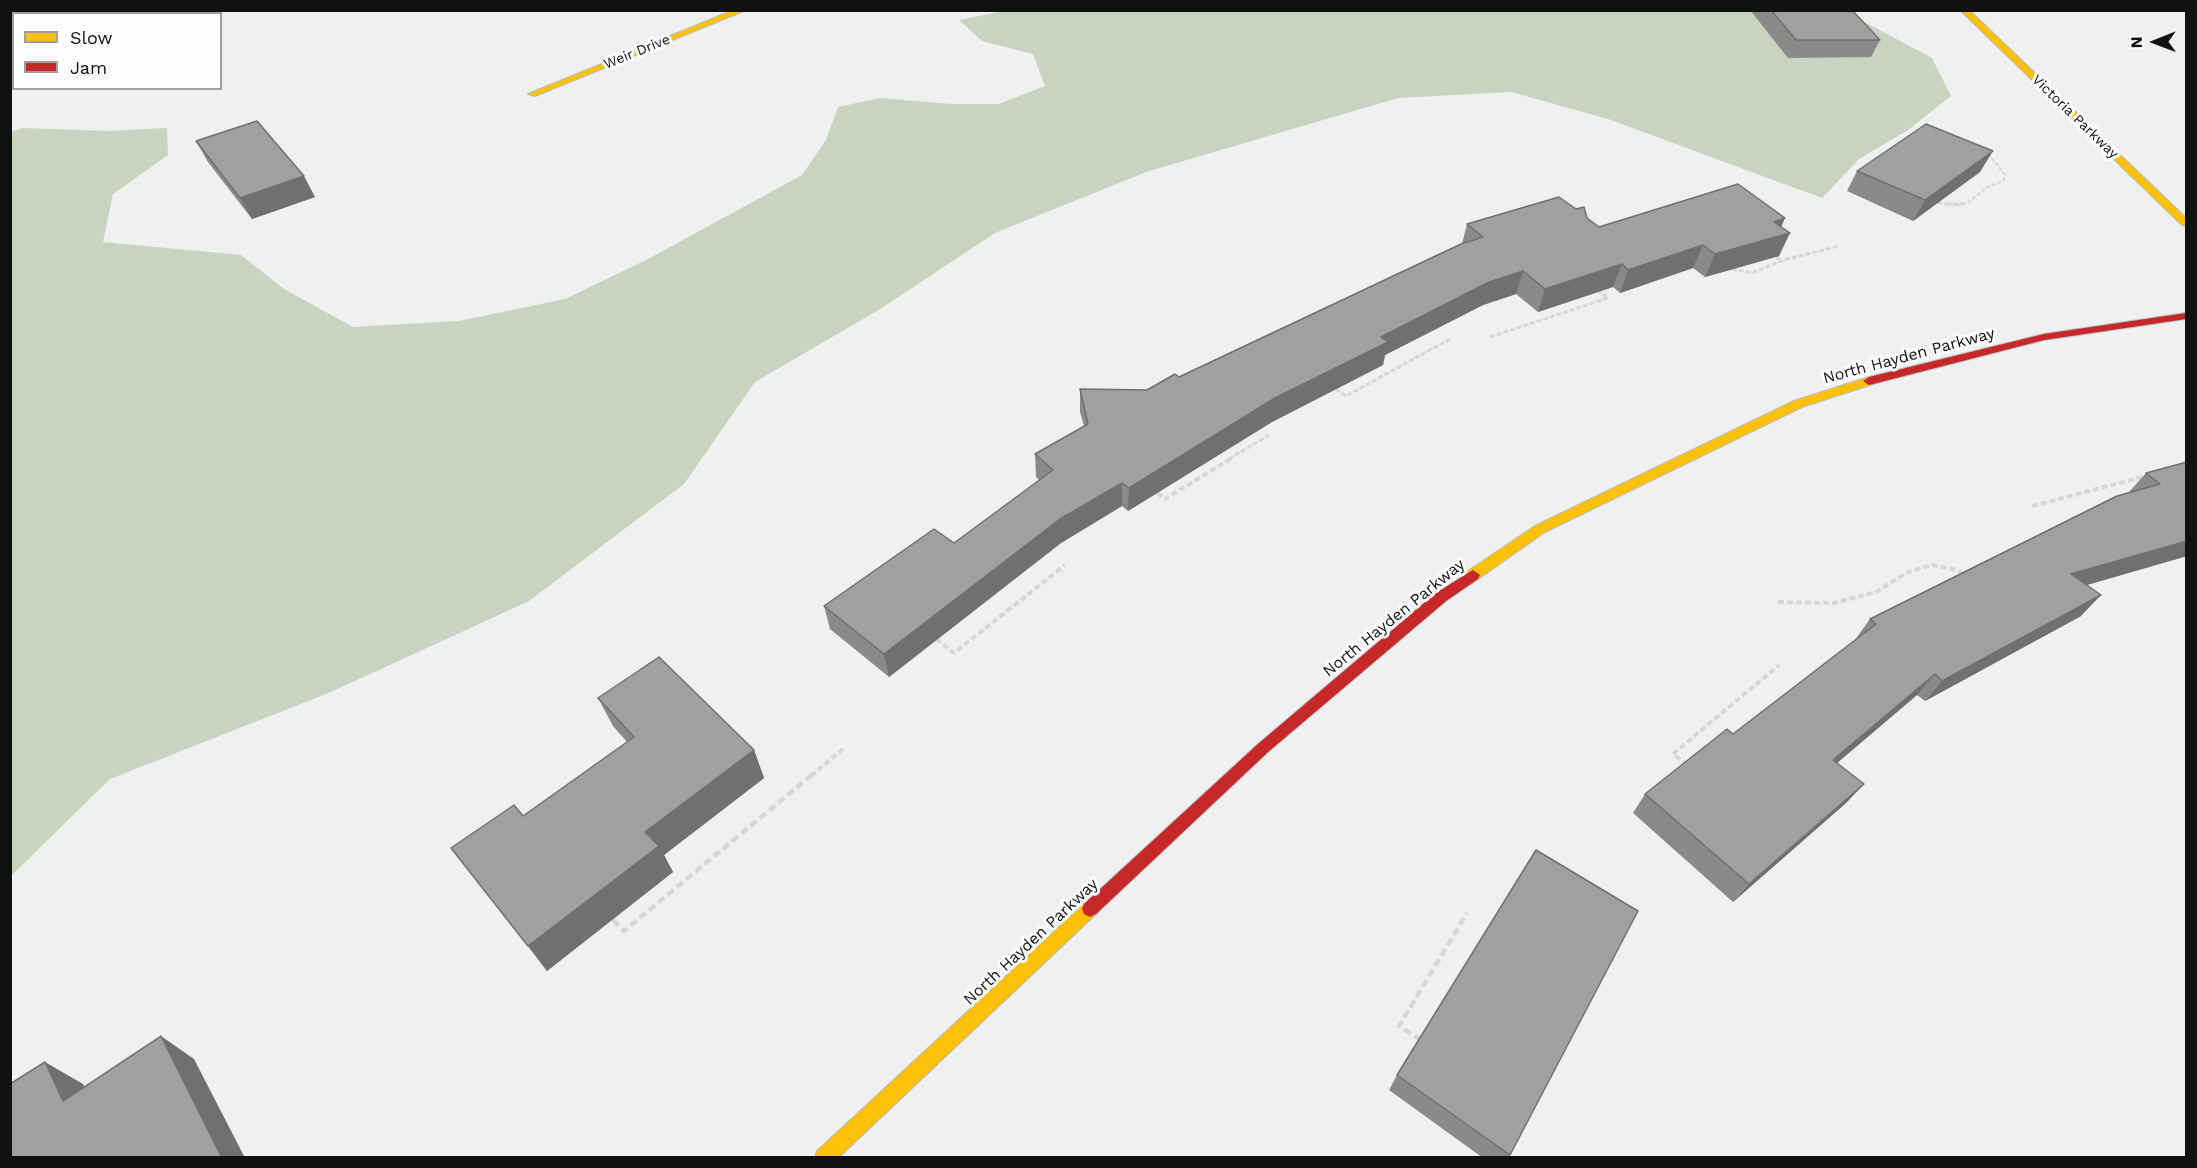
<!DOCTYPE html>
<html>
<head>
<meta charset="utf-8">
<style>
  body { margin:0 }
  #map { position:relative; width:2197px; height:1168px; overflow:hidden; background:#eff0f1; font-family:"Work Sans",sans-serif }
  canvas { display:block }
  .frame { position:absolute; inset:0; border:12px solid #101111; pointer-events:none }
  .legend { position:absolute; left:12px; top:12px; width:210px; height:78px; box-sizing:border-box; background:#fcfdff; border:2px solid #9e9fa0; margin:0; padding:8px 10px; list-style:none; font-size:18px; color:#101111 }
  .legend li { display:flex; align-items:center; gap:12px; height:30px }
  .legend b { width:30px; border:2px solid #9e9fa0 }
  .north { position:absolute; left:2125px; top:12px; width:60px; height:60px; -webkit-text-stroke:4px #fcfdff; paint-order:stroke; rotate:269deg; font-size:16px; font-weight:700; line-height:24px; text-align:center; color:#101111 }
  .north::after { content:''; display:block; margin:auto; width:21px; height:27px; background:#101111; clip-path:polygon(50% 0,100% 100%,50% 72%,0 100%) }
</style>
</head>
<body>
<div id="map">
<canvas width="2197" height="1168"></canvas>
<div class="frame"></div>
<ul class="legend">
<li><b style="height:8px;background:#ffc107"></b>Slow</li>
<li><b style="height:8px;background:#c62828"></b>Jam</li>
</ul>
<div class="north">N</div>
</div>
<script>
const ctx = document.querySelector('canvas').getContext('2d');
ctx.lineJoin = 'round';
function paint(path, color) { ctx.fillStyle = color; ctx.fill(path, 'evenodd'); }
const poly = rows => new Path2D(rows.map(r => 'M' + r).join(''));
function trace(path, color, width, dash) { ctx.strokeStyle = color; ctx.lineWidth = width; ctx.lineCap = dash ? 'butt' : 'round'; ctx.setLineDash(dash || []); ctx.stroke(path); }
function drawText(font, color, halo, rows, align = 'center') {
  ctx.font = font + ' "Work Sans",sans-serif'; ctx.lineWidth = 6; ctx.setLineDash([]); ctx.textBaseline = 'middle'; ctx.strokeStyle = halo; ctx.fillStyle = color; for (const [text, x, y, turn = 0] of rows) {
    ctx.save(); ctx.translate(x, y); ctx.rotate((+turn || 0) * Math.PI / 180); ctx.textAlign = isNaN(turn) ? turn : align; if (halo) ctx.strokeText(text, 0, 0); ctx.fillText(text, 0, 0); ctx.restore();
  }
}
const forest = poly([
  [1004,11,1844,11,1932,58,1951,96,1908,130,1859,159,1822,198,1608,119,1511,92,1398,98,1146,172,995,233,877,311,755,382,684,484,529,601,331,692,110,779,11,876,11,132,22,128,110,131,167,128,168,155,113,194,103,242,241,255,284,289,353,327,459,321,565,299,648,259,802,175,826,140,838,107,880,98,951,104,999,104,1045,86,1033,54,982,41,959,20]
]);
const pathFar3 = poly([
  [1938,203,1960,205,1969,202,1987,187,2003,181,2005,175,1987,152]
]);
const pathFar2 = poly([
  [1946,204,1964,204],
  [1776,257,1782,261],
  [1732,269,1752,273,1784,260,1839,246],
  [1490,337,1608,298,1599,292],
  [1336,389,1346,396,1452,338],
  [1229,459,1269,435]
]);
const pathFar1 = poly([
  [1157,493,1165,499,1232,458],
  [2032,506,2146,476],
  [1778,602,1834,603,1876,592,1908,572,1932,565,1957,570,1966,575],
  [936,639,954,653,1065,565],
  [1687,765,1673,754,1779,665],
  [811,776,844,748]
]);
const path = poly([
  [613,920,624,931,813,774],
  [1421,1040,1399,1026,1467,913]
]);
const slow = poly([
  [734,10,746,10,535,96,528,94,734,10],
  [1960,10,1969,10,2186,218,2186,226,2182,225,1960,10],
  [1869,377,1875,381,1873,384,1802,407,1545,532,1478,579,1468,579,1466,575,1468,571,1535,526,1794,401,1869,377],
  [1090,901,1096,904,1098,909,1096,914,838,1158,815,1158,817,1151,1084,904,1090,901]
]);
const jam = poly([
  [2186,313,2186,319,2044,340,1869,385,1863,381,1869,377,2044,334,2186,313],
  [1473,570,1480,575,1478,579,1446,601,1268,752,1096,914,1090,917,1084,914,1082,909,1084,904,1258,744,1436,593,1473,570]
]);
const wall = poly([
  [1750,10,1852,10,1880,40,1871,57,1788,58],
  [196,141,315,197,252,219,208,162],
  [1857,171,1980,172,1913,221,1847,191],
  [1587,218,1599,227,1781,227,1779,256,1705,277,1693,268,1620,293,1613,287,1538,312,1516,294,1483,305,1385,355,1383,365,1272,422,1128,511,1122,506,1061,543,889,677,830,629,824,606,954,543,1039,480,1036,477,1035,454,1084,426,1080,412,1080,389,1147,390,1179,377,1462,244,1467,224],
  [2187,462,2187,556,2087,585,2081,616,1925,701,1917,695,1837,763,1864,784,1846,803,1733,902,1633,813,1645,794,1733,734,1855,640,1870,619,2129,492,2146,473],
  [598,698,754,750,764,778,664,855,673,872,547,971,528,946,523,816,627,742,613,726],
  [1397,1075,1510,1155,1507,1158,1483,1158,1389,1090]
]);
const shadedWall = poly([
  [1993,151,1980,172,1913,221,1925,200],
  [304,176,315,197,252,219,240,198],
  [1785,218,1777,237,1790,233,1779,256,1705,277,1715,254,1774,222],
  [1703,245,1693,268,1620,293,1628,270],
  [1622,264,1613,287,1538,312,1545,289],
  [1523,271,1516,294,1483,305,1385,355,1383,365,1272,422,1128,511,1129,488,1275,398,1381,337,1489,282],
  [1122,483,1122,506,1061,543,889,677,884,654,1060,519],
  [2187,541,2187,556,2052,595,2071,574],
  [2101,595,2081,616,1925,701,1942,681],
  [1935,674,1917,695,1817,780,1833,760],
  [754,750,764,778,664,855,673,872,547,971,528,946,645,832],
  [1864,784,1846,803,1733,902,1749,884],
  [161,1036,194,1059,245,1158,222,1158],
  [45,1062,83,1084,101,1122,63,1101]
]);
const building = poly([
  [1771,10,1852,10,1880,40,1796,40,1771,10],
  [257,121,304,176,240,198,196,141,257,121],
  [1926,124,1993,151,1925,200,1857,171,1926,124],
  [1738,184,1785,218,1774,222,1790,233,1715,254,1703,245,1628,270,1622,264,1545,289,1523,271,1489,282,1381,337,1388,342,1275,398,1129,488,1122,483,1060,519,884,654,824,606,934,529,954,543,1053,470,1035,454,1088,424,1080,389,1147,390,1175,374,1179,377,1461,244,1483,237,1467,224,1559,197,1576,209,1584,207,1587,218,1599,227,1738,184],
  [2187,462,2187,541,2071,574,2101,595,1942,681,1935,674,1833,760,1864,784,1749,884,1645,794,1727,729,1733,734,1876,624,1870,619,2117,496,2160,484,2146,473,2187,462],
  [659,657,754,750,645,832,659,846,528,946,451,848,514,805,523,816,634,737,598,698,659,657],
  [1536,850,1638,911,1510,1155,1397,1075,1536,850],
  [161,1036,222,1158,10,1158,10,1084,45,1062,63,1101,161,1036]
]);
const farStreetnames = [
  ["Weir Drive",637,52,-22],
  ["Victoria Parkway",2075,117,44]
];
const streetNames = [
  ["North Hayden Parkway",1909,356,-15],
  ["North Hayden Parkway",1394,618,-39],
  ["North Hayden Parkway",1031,942,-43]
];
paint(forest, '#ccd2c0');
trace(slow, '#bbbcbd', 2);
trace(jam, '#bbbcbd', 2);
trace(pathFar3, '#d6d7d8', 2, [4, 2]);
trace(pathFar2, '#d6d7d8', 3, [5, 2]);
trace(pathFar1, '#d6d7d8', 4, [6, 3]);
trace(path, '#d6d7d8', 4.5, [8, 4]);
paint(slow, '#ffc107');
paint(jam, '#c62828');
paint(wall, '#8a8a8a');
paint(shadedWall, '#707071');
paint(building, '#a0a0a1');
trace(building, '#707071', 1.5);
drawText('14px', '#101111', '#fcfdff', farStreetnames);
drawText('16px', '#101111', '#fcfdff', streetNames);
</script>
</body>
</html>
